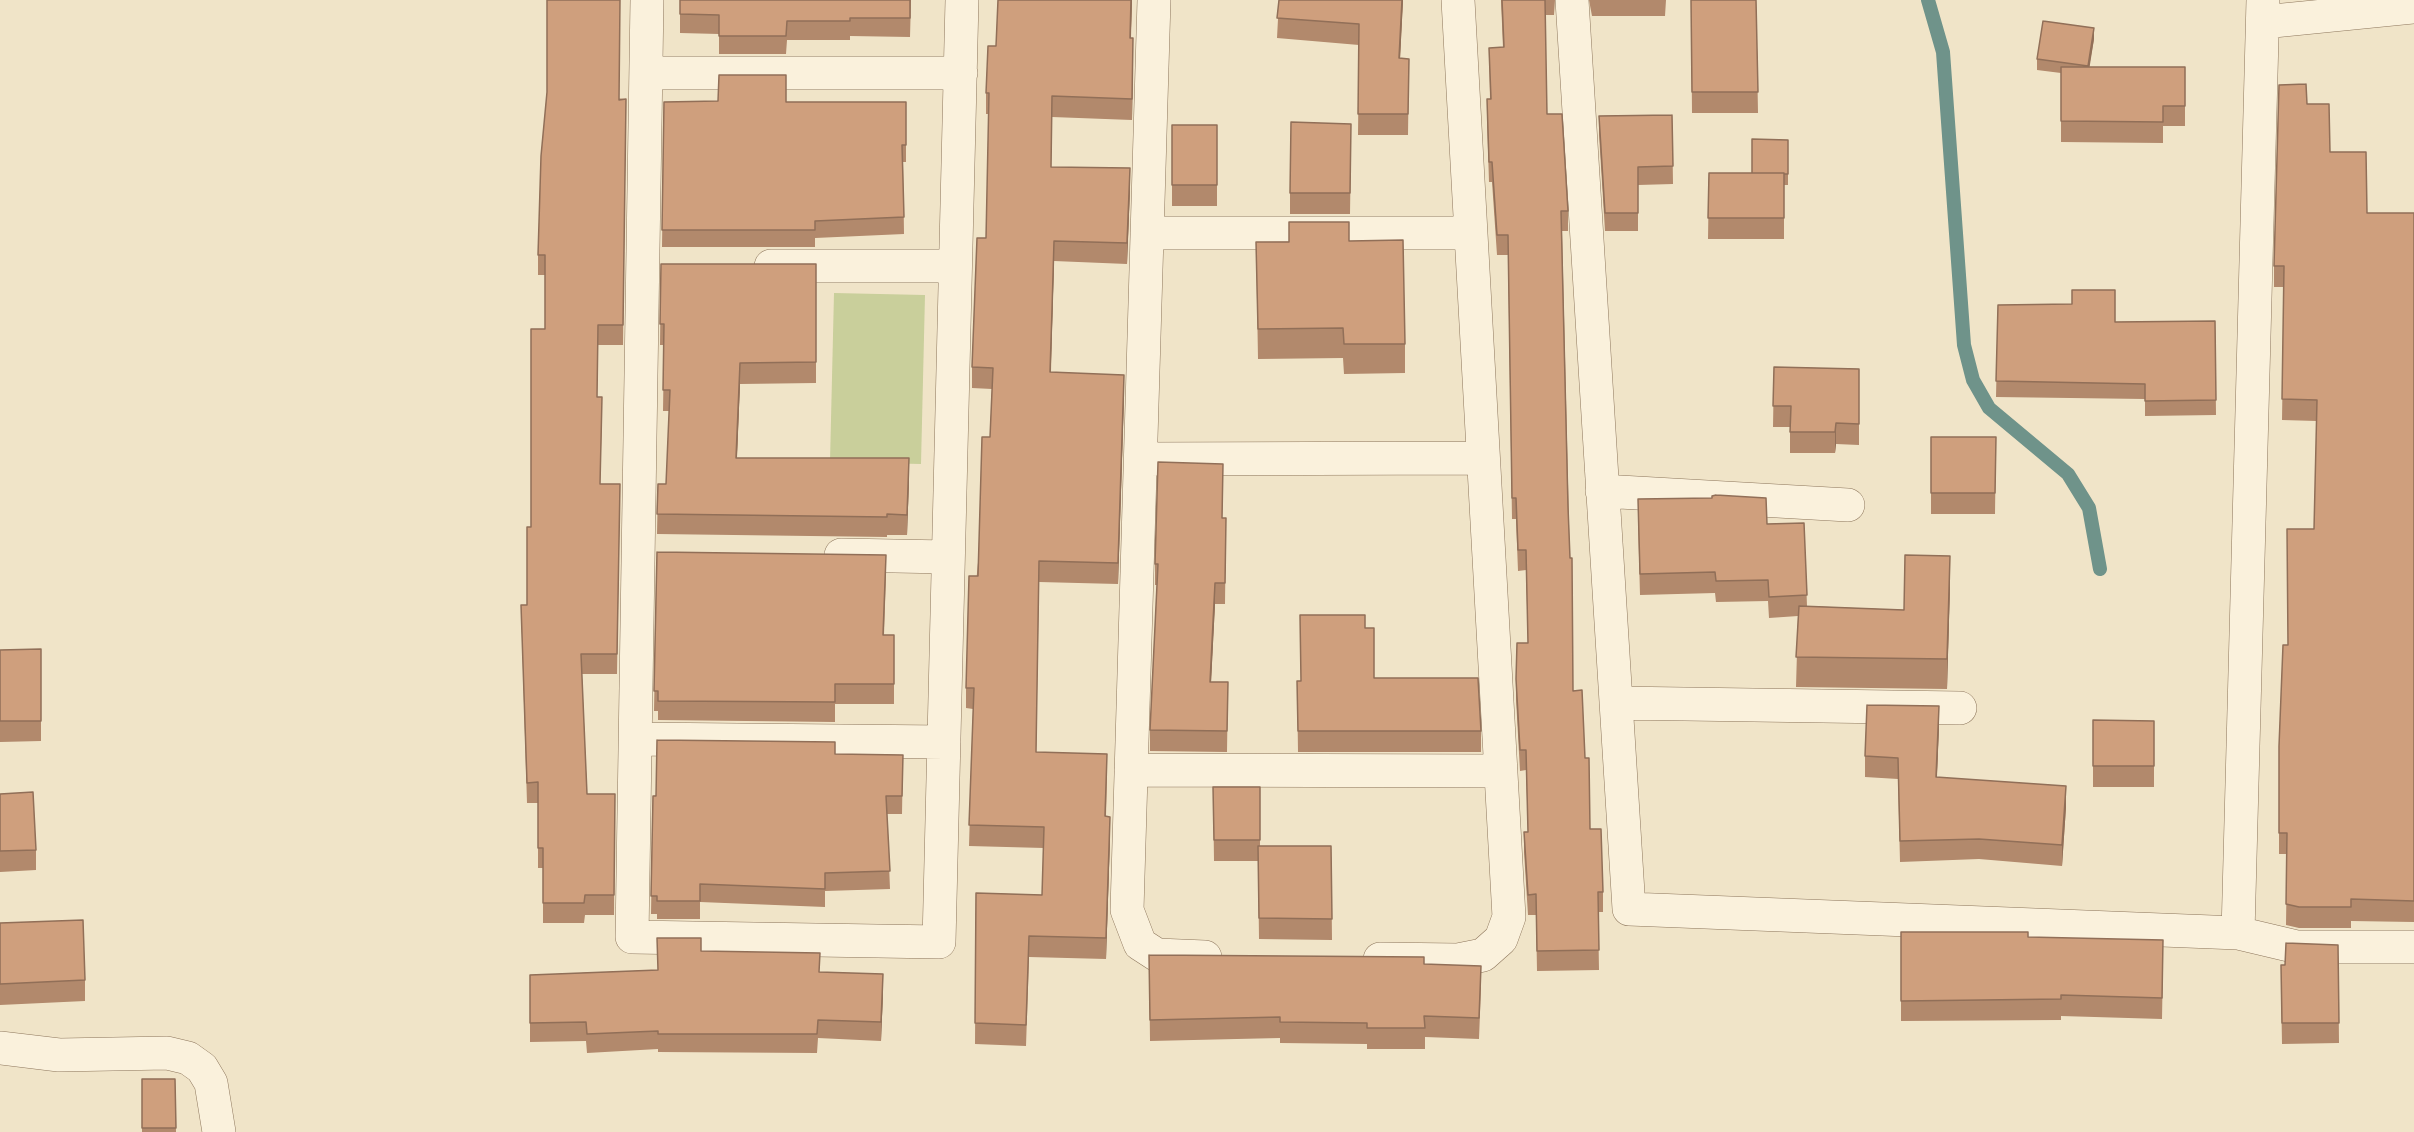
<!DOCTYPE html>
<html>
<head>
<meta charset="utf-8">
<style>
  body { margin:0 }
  canvas { display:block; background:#f0e4c8 }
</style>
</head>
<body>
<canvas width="2414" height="1132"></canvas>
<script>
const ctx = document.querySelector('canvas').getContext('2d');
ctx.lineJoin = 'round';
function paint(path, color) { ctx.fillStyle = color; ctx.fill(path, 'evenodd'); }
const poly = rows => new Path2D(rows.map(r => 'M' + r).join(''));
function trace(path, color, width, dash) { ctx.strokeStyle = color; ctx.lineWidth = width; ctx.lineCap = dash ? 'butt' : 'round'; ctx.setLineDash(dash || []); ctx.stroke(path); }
const green = poly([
  [834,293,925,295,921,464,830,462]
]);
const stream = poly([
  [1928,0,1943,52,1964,345,1973,380,1989,408,2068,474,2089,508,2100,569]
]);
const street = poly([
  [647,0,632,937,939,942,962,0],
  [1154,0,1127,910,1140,944,1157,955,1205,957],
  [1572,0,1629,909,2238,933,2297,947,2414,947],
  [2263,22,2414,7],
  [647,73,961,73],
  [1147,233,1471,233],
  [771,266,955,266],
  [1141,459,1483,458],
  [1602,491,1848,505],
  [841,555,948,557],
  [1616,703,1960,708],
  [636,739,944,742],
  [1131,770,1501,771],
  [2238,933,2263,0],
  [1380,959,1458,960,1483,955,1501,939,1509,917,1458,0],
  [0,1048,59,1055,167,1053,188,1058,202,1068,211,1083,219,1132]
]);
const wall = poly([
  [680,0,911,0,910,37,850,36,850,40,787,40,786,54,719,54,719,34,680,33],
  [1132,0,1131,38,1133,59,1132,120,1052,117,1051,167,1130,189,1127,264,1054,261,1052,331,1051,372,1124,395,1118,584,1039,582,1036,752,1107,775,1106,816,1110,837,1106,959,1029,957,1026,1046,975,1044,976,893,1042,895,1044,848,969,846,973,709,966,708,966,688,990,437,992,389,972,388,972,367,986,238,989,114,986,114,986,93,996,46],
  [1279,0,1403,0,1400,59,1409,59,1408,135,1358,135,1359,45,1277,38],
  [1501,0,1555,0,1554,15,1545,15,1547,114,1568,211,1568,231,1562,231,1573,691,1590,829,1603,892,1603,912,1598,912,1599,970,1537,971,1536,915,1528,915,1524,852,1524,832,1528,832,1526,770,1520,771,1516,699,1516,679,1528,643,1526,570,1518,571,1516,519,1512,519,1508,255,1497,255,1492,182,1489,182,1487,119,1487,99,1490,99,1489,48,1503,48],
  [1589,0,1666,0,1665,16,1592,16],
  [1691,0,1756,0,1758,113,1692,113],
  [2094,39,2089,67,2185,67,2185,126,2163,126,2163,143,2061,142,2061,73,2037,70,2037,59],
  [547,92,626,99,623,345,598,345,597,397,602,417,600,484,620,484,617,674,582,674,587,794,615,794,614,915,585,915,584,923,543,923,543,868,538,868,538,803,527,803,521,605,527,605,531,527,545,329,545,275,538,275,538,255],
  [664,102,906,102,906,162,903,162,904,234,815,238,815,247,662,247],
  [2307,104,2330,152,2367,213,2414,213,2414,922,2351,921,2351,928,2299,928,2286,925,2287,854,2279,854,2279,746,2288,645,2314,529,2317,421,2282,420,2284,287,2274,287,2274,266],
  [1672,115,1673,184,1638,185,1638,231,1605,231,1599,134,1599,116],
  [1172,125,1217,125,1217,206,1172,206],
  [1788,140,1788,185,1784,185,1784,239,1708,239,1709,173,1752,173],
  [1351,145,1350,214,1290,214,1290,193],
  [1349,241,1405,344,1405,373,1344,374,1343,358,1258,359,1256,242],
  [661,264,816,264,816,383,740,384,737,458,909,479,907,535,887,535,887,537,657,534,658,484,666,484,670,411,663,411,664,345,660,345],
  [1998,305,2115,322,2215,321,2216,415,2145,416,2145,399,1996,397],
  [1774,367,1859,369,1859,445,1836,444,1835,453,1790,453,1790,427,1773,427],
  [1931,437,1996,437,1995,514,1931,514],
  [1223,485,1222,518,1226,518,1225,604,1215,604,1211,682,1228,682,1227,752,1150,751,1150,730,1157,585,1155,585,1155,564],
  [1638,520,1767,524,1804,523,1807,606,1904,610,1950,586,1947,689,1796,687,1798,616,1769,618,1768,601,1716,602,1715,593,1640,595],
  [657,552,886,575,884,635,894,635,894,704,835,704,835,722,658,720,658,711,654,711],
  [1365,628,1374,678,1481,731,1481,752,1298,752,1297,681,1301,681],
  [41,649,41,741,0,742,0,650],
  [2093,720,2154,721,2154,787,2093,787],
  [1939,726,1937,777,2066,807,2062,866,1979,859,1900,862,1898,779,1865,777,1865,756],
  [835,754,903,755,902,814,887,814,890,889,825,891,825,907,700,902,700,919,657,919,657,914,651,914,653,796],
  [1213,787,1260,787,1260,846,1331,846,1332,940,1259,939,1258,861,1214,861],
  [0,794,36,850,36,870,0,872],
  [0,923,85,980,85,1001,0,1005],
  [1901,932,2028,937,2163,961,2162,1019,2061,1016,2061,1020,1901,1021],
  [2338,945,2339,1043,2282,1044,2281,986,2285,965],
  [701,951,820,972,883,993,881,1041,818,1038,817,1053,658,1052,658,1049,587,1053,586,1041,530,1042,530,975,658,970],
  [1149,955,1424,964,1481,987,1479,1039,1425,1037,1425,1049,1367,1049,1367,1044,1280,1043,1280,1038,1150,1041],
  [142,1079,175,1079,176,1132,142,1132]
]);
const shadedWall = poly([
  [1131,0,1132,0,1130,59,1130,38],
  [1402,0,1403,0,1399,79,1399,58],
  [2094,28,2094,39,2088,77,2088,66],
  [1133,38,1133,59,1132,120,1132,99],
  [1130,168,1130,189,1127,264,1127,243],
  [1054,241,1054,261,1050,393,1050,372],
  [740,363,740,384,736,479,736,458],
  [1124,375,1124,395,1118,584,1118,563],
  [1836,423,1836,444,1835,453,1835,432],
  [909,458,909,479,907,535,907,515],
  [1950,556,1950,586,1947,689,1947,659],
  [1215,583,1215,604,1210,703,1210,682],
  [1939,706,1939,726,1936,797,1936,777],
  [2066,786,2066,807,2062,866,2062,845],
  [1110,817,1110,837,1106,959,1106,938],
  [883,974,883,993,881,1041,881,1022]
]);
const building = poly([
  [547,0,620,0,619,100,626,99,623,325,598,325,597,397,602,397,600,484,620,484,617,654,581,654,587,794,615,794,614,895,585,895,584,903,543,903,543,848,538,848,538,782,527,783,521,605,527,605,527,527,531,527,531,329,545,329,545,255,538,255,541,156,547,92,547,0],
  [680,0,910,0,910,18,850,18,850,21,787,21,786,36,719,36,719,15,680,14,680,0],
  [998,0,1131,0,1130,38,1133,38,1132,99,1052,96,1051,167,1130,168,1127,243,1054,241,1052,310,1050,372,1124,375,1118,563,1039,561,1036,752,1107,754,1105,816,1110,817,1106,938,1029,936,1026,1025,975,1023,976,893,1042,895,1044,827,969,825,974,688,966,688,969,576,978,576,982,437,990,437,993,368,972,367,977,238,986,238,989,93,986,93,988,46,996,46,998,0],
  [1279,0,1402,0,1399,58,1409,59,1408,114,1358,114,1359,24,1277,18,1279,0],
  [1502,0,1545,0,1547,114,1562,114,1568,211,1561,211,1568,507,1570,558,1572,558,1573,691,1582,690,1585,758,1589,758,1590,829,1601,829,1603,892,1598,892,1599,950,1537,951,1536,894,1528,895,1524,832,1528,832,1526,750,1520,750,1516,679,1517,643,1528,643,1526,550,1518,550,1516,498,1512,498,1508,235,1497,235,1492,162,1489,162,1487,99,1491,99,1489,48,1504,47,1502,0],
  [1691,0,1756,0,1758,92,1692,92,1691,0],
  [2043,21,2094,28,2088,66,2037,59,2043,21],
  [2061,67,2185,67,2185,106,2163,106,2163,122,2061,121,2061,67],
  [719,75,786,75,786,102,906,102,906,145,902,145,904,217,815,221,815,230,662,230,664,102,718,101,719,75],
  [2306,84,2307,104,2329,104,2330,152,2366,152,2367,213,2414,213,2414,901,2351,899,2351,907,2299,907,2286,904,2287,833,2279,833,2279,746,2283,645,2288,645,2287,529,2314,529,2317,400,2282,399,2284,266,2274,266,2279,85,2306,84],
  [1672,115,1673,166,1638,167,1638,213,1605,213,1599,116,1672,115],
  [1291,122,1351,124,1350,193,1290,193,1291,122],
  [1172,125,1217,125,1217,185,1172,185,1172,125],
  [1752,139,1788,140,1788,174,1784,174,1784,173,1752,173,1752,139],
  [1709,173,1784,173,1784,218,1708,218,1709,173],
  [1289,222,1349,222,1349,241,1403,240,1405,344,1344,344,1343,328,1258,329,1256,242,1289,242,1289,222],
  [661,264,816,264,816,362,740,363,736,458,909,458,907,515,887,514,887,517,657,514,658,484,666,484,670,390,663,390,664,324,660,324,661,264],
  [2072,290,2115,290,2115,322,2215,321,2216,400,2145,401,2145,384,1996,381,1998,305,2072,304,2072,290],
  [1774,367,1859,369,1859,424,1836,423,1835,432,1790,432,1791,406,1773,406,1774,367],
  [1931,437,1996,437,1995,493,1931,493,1931,437],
  [1158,462,1223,464,1222,518,1226,518,1225,583,1215,583,1210,682,1228,682,1227,731,1150,730,1158,564,1155,564,1158,462],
  [1716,495,1766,498,1767,524,1804,523,1807,595,1769,597,1768,580,1716,581,1715,572,1640,574,1638,499,1712,498,1712,496,1716,495],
  [657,552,886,555,883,635,894,635,894,684,835,684,835,702,658,701,658,691,654,691,657,552],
  [1905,555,1950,556,1947,659,1796,657,1799,606,1904,610,1905,555],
  [1300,615,1365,615,1365,628,1374,628,1374,678,1478,678,1481,731,1298,731,1297,681,1301,681,1300,615],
  [41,649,41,721,0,721,0,650,41,649],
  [1867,705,1939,706,1936,777,2066,786,2062,845,1979,839,1900,841,1898,758,1865,756,1867,705],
  [2093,720,2154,721,2154,766,2093,766,2093,720],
  [657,740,835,742,835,754,903,755,902,796,886,796,890,871,825,873,825,889,700,884,700,901,657,901,657,896,651,896,653,796,656,796,657,740],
  [1213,787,1260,787,1260,840,1214,840,1213,787],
  [33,792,36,850,0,851,0,794,33,792],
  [1258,846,1331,846,1332,919,1259,918,1258,846],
  [83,920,85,980,0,984,0,923,83,920],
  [1901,932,2028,932,2028,937,2163,940,2162,998,2061,995,2061,999,1901,1001,1901,932],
  [657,938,701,938,701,951,820,953,819,972,883,974,881,1022,818,1020,817,1034,658,1034,658,1031,587,1034,586,1022,530,1023,530,975,658,970,657,938],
  [2286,943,2338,945,2339,1023,2282,1023,2281,965,2285,965,2286,943],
  [1149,955,1424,957,1424,964,1481,966,1479,1018,1424,1016,1425,1028,1367,1028,1367,1023,1280,1022,1280,1017,1150,1020,1149,955],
  [142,1079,175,1079,176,1128,142,1128,142,1079]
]);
paint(green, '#c9cf9b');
trace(stream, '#6f938a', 14);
trace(street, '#8d765c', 34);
trace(street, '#faf1dc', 33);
paint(wall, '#b2896c');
paint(shadedWall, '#916f58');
paint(building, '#cf9f7d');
trace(building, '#916f58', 1.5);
</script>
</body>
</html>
